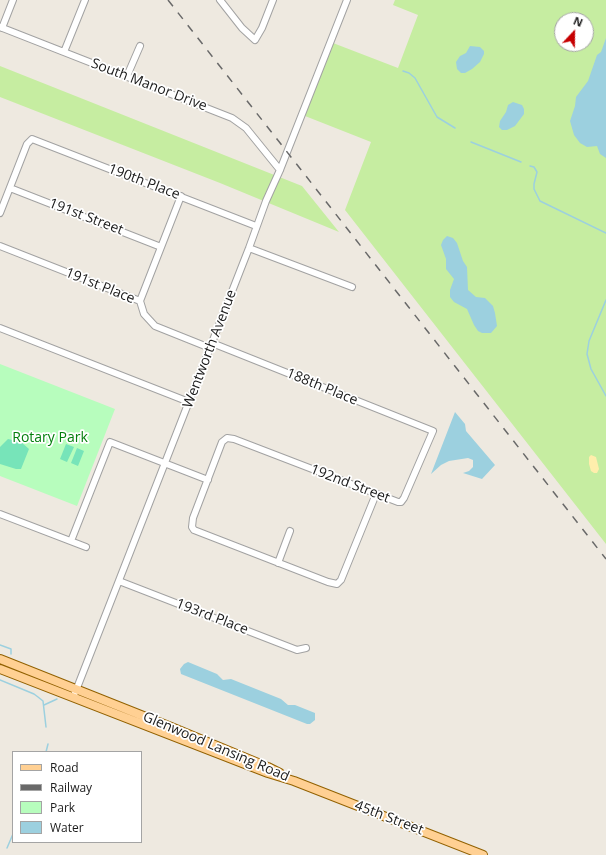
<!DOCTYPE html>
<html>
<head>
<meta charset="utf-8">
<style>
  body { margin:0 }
  #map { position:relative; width:606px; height:855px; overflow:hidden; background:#eee9e0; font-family:"Open Sans",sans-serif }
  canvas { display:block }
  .legend { position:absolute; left:12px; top:751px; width:130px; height:92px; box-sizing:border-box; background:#fff; border:1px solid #a4a4a4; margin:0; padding:5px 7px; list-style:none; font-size:12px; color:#1b1b1b }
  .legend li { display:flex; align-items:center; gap:8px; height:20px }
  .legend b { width:20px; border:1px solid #a4a4a4 }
  .north { position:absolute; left:554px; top:12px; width:40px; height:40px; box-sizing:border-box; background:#fff; border:1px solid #a4a4a4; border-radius:50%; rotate:22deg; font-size:11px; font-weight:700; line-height:16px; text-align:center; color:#1b1b1b }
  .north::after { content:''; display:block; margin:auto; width:14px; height:18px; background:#c60001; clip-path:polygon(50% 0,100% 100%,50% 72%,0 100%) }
</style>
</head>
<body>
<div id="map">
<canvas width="606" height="855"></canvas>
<ul class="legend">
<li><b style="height:5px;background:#ffd093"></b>Road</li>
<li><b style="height:5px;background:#696969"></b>Railway</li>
<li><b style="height:11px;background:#b7fdbd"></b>Park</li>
<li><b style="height:11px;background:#9cd0df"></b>Water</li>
</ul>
<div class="north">N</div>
</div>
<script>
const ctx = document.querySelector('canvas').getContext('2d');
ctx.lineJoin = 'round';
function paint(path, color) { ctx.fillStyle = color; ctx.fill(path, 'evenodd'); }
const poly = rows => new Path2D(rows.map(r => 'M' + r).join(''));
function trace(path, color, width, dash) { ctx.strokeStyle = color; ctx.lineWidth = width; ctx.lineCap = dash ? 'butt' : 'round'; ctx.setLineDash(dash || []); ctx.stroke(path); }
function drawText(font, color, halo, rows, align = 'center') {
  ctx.font = font + ' "Open Sans",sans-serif'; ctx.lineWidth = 3.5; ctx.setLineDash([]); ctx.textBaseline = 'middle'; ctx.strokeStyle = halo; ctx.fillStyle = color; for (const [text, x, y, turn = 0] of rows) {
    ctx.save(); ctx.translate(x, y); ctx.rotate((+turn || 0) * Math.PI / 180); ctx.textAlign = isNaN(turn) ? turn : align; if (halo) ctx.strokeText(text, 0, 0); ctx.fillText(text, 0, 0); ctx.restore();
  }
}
const grass = poly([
  [395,0,606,0,606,544,345,210,371,142,305,116,333,43,398,68,418,15,393,5],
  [562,20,586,20,586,44,562,44],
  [0,66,302,186,339,232,220,183,0,97]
]);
const sand = poly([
  [591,455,596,457,599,469,597,473,594,473,591,471,589,464,589,457]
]);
const park = poly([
  [0,364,115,409,77,506,0,476]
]);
const pitch = poly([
  [8,439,21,442,29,449,21,469,16,469,0,464,0,447],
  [66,444,74,447,67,462,60,459],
  [77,448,84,451,78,466,71,463]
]);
const water = poly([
  [606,38,606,158,600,154,597,146,587,147,580,143,574,135,570,121,575,106,576,97,588,81,597,55,601,52],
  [470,46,480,47,484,51,484,54,480,62,472,69,465,73,461,73,457,69,456,62,460,56,466,53],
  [513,102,522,105,524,109,524,114,515,126,507,130,502,130,499,127,500,121,506,112,508,105],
  [447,236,453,238,457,243,463,261,467,267,468,290,476,297,485,298,493,306,495,313,497,326,491,333,482,333,478,331,474,325,467,309,454,302,450,297,450,290,454,279,446,269,446,259,441,245,443,240],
  [455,412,465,424,466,431,495,465,482,479,463,473,469,471,473,467,473,460,468,458,449,461,441,465,431,474],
  [188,662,217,674,223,680,231,679,281,699,288,705,295,705,315,713,315,720,310,724,307,724,181,674,180,669,184,664]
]);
const stream = poly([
  [403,71,409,73,415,78,437,117,455,128],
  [471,142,521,162],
  [530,166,534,167,537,172,534,184,534,189,540,201,606,233],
  [606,300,589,341,587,354,591,369,606,396],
  [0,645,11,649,11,654],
  [0,680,34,694,38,697,43,701,46,727],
  [44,705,57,699],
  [46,752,48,744],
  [7,848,13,834]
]);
const minor = poly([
  [220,0,242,28,255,40,262,28,273,0],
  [0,27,232,118,246,128,280,170],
  [2,28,13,0],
  [64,52,85,0],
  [127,76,140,46],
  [10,188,161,247],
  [0,213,27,144,32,139,256,226],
  [0,246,140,301,144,314,155,326,210,348],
  [249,248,352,287],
  [140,301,181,196],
  [0,328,189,402],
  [212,343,433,431,404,498,401,502,398,502,234,439,227,438,222,442,193,518,192,527,194,530,328,582,337,584,341,580,376,494],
  [0,514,86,547],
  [71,541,110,442,208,480],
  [278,563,290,531],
  [119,581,297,650,306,648],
  [75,693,249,248,266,201,280,170,347,0]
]);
const major = poly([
  [0,659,171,727,268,767,280,773],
  [0,669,268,773,294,781,483,855]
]);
const rail = poly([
  [168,0,606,559]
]);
const streetNames = [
  ["South Manor Drive",149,85,21],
  ["190th Place",144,182,21],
  ["191st Street",86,217,21],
  ["191st Place",100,286,22],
  ["Wentworth Avenue",210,349,-69],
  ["188th Place",322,387,22],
  ["192nd Street",350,484,21],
  ["193rd Place",212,617,21],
  ["Glenwood Lansing Road",216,747,23],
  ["45th Street",389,818,21]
];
const parkNames = [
  ["Rotary Park",50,438]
];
paint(grass, '#c6eda1');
paint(sand, '#ffeeac');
paint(park, '#b7fdbd');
paint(pitch, '#77e4b9');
paint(water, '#9cd0df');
trace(stream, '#9cd0df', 1.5);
trace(minor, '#a2a2a2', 8);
trace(major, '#926100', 10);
trace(minor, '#fff', 6);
trace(major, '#ffd093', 8);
trace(rail, '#696969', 1.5, [8, 8]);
drawText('14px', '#1b1b1b', '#fff', streetNames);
drawText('14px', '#047f0d', '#fff', parkNames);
</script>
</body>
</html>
